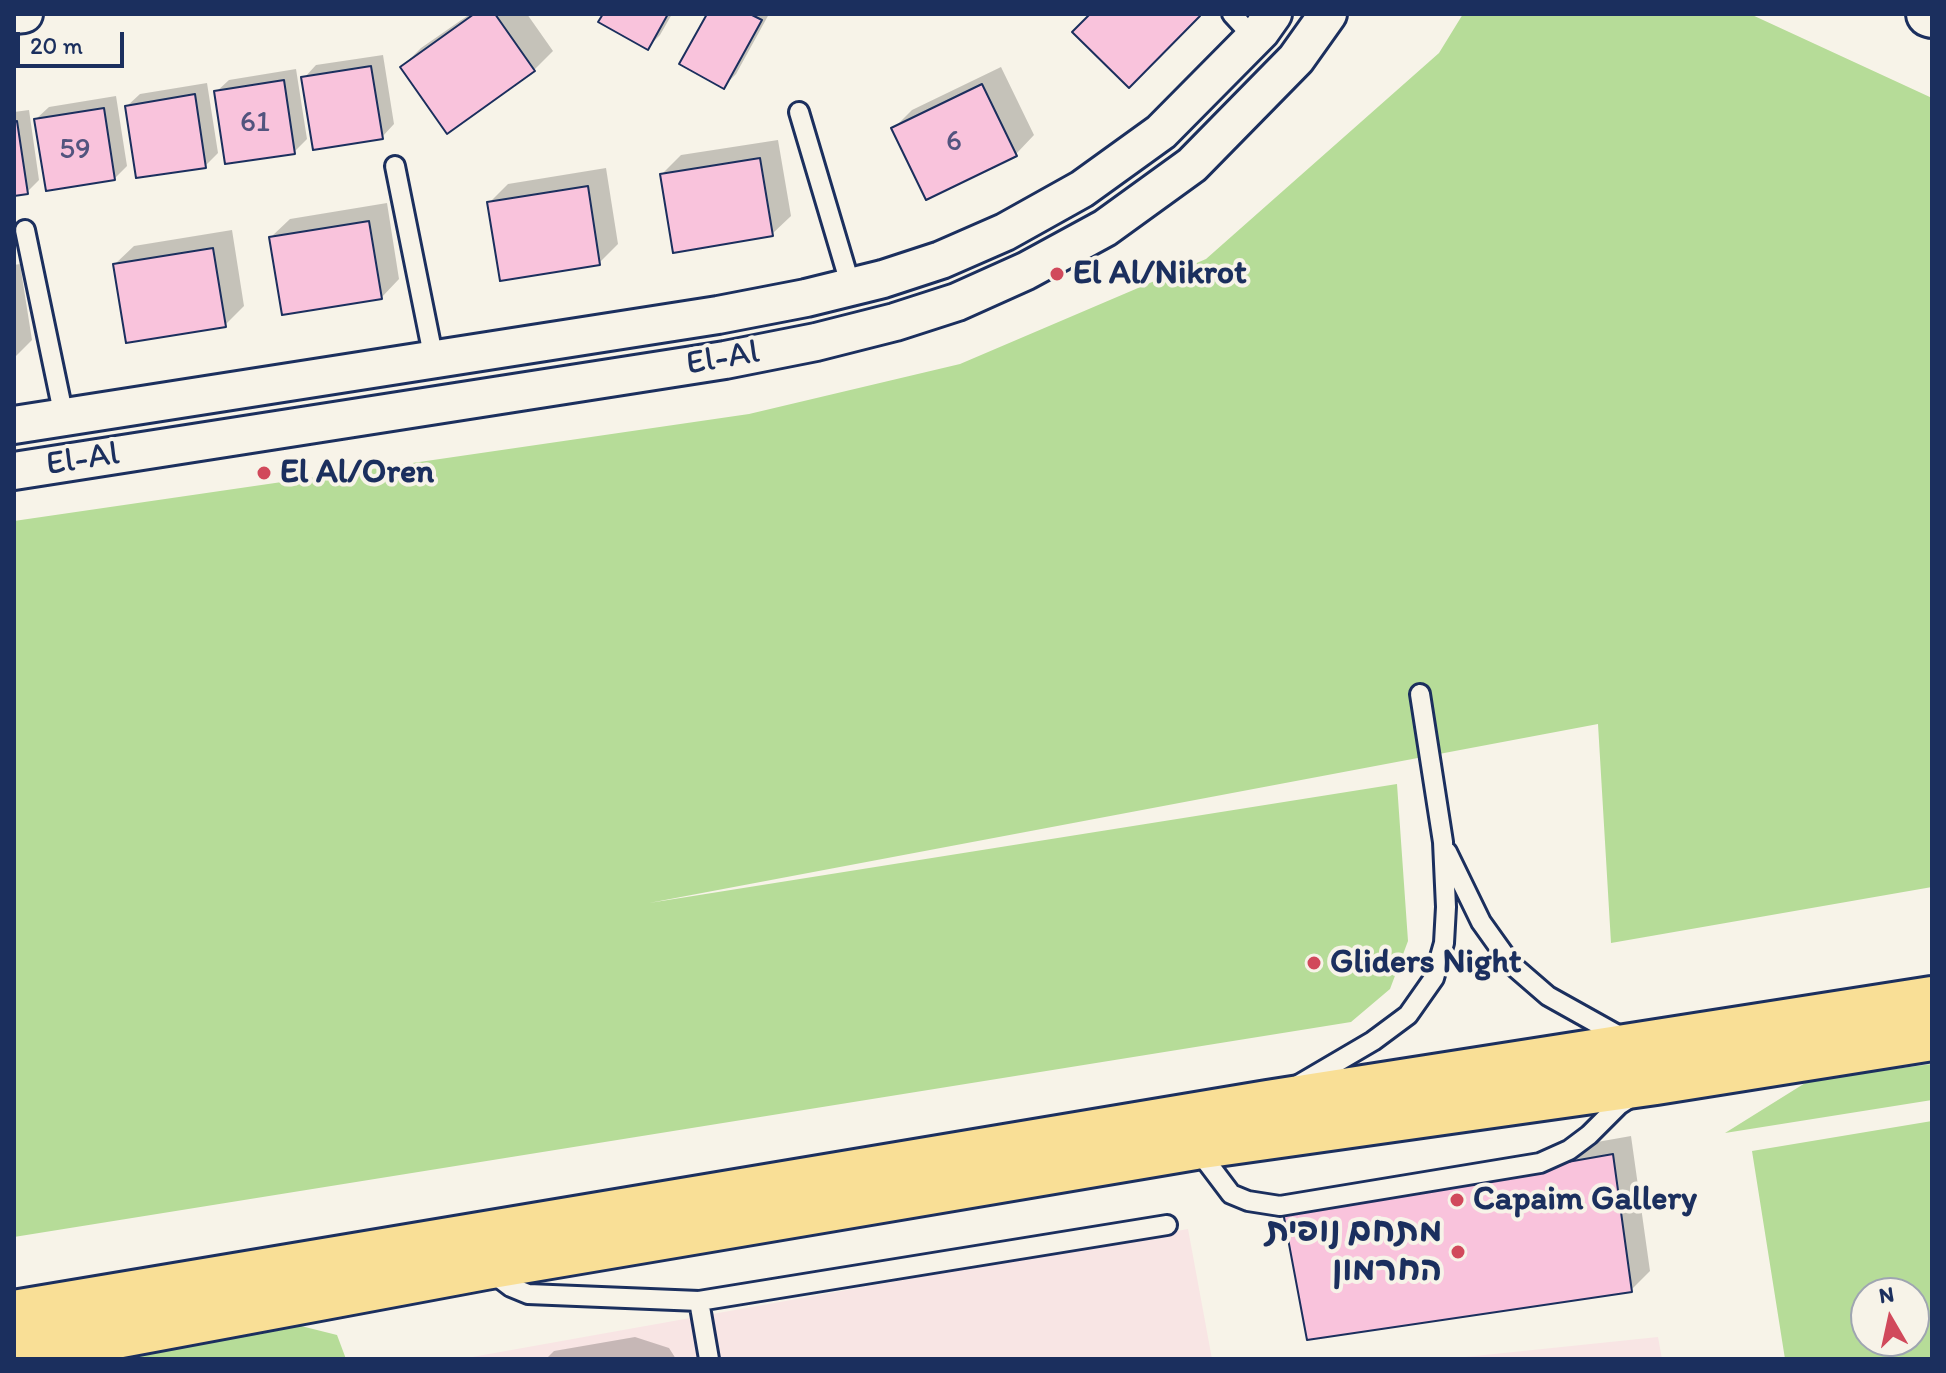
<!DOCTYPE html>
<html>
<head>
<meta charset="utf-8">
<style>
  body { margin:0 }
  #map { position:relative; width:1946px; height:1373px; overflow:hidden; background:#f7f3e8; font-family:Itim,sans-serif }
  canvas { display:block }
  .frame { position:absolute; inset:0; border:16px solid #1b2f5e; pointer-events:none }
  .north { position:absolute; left:1850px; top:1277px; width:80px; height:80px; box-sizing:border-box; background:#f7f3e8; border:2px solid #9fa5b1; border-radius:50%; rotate:351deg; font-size:22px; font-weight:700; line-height:32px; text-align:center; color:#1b2f5e }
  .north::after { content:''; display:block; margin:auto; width:28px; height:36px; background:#d1495b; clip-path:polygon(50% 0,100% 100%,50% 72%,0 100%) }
  .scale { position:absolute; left:16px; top:32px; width:108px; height:36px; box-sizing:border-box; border:4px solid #1b2f5e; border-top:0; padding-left:10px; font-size:24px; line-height:28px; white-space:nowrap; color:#1b2f5e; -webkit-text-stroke:6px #f7f3e8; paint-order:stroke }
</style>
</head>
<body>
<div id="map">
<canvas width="1946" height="1373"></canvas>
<div class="frame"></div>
<div class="north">N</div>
<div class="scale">20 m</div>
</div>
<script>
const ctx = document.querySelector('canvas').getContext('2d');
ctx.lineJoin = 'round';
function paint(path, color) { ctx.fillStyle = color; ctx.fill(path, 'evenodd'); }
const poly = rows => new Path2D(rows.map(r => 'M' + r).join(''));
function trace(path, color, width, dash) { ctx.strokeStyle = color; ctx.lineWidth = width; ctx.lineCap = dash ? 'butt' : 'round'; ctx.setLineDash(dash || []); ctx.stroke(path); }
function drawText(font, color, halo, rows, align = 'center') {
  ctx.font = font + ' Itim,"Playpen Sans Hebrew",sans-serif'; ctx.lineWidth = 8; ctx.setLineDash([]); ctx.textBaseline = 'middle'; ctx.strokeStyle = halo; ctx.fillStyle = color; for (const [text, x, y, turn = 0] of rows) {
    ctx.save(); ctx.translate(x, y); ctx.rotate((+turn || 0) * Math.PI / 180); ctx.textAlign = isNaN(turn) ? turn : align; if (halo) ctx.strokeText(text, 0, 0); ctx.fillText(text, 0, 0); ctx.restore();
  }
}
const built = poly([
  [1188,1229,1212,1359,461,1359],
  [1658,1337,1662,1359,1446,1359]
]);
const green = poly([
  [1463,14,1750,14,1932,98,1932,887,1611,943,1598,724,649,903,1397,784,1408,941,1390,989,1351,1022,14,1237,14,521,749,414,960,364,1206,259,1439,53],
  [1932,1064,1932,1100,1725,1133,1810,1080],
  [1932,1121,1932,1359,1785,1359,1752,1151],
  [1914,1293,1914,1341,1866,1341,1866,1293],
  [285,1322,337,1335,346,1359,92,1359]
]);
const shadow = poly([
  [470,14,527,14,553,51,534,70,402,67,421,48],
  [605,14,672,14,660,35,647,48],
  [709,14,769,14,736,74,724,86],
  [383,55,394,124,382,137,304,78,316,65],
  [1001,67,1034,135,1016,154,893,129,912,110],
  [296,69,307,139,294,152,216,92,229,80],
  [207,83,218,153,205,166,127,106,140,94],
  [116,96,127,166,114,179,36,119,49,107],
  [29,110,39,180,27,192,14,194,14,112],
  [778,140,791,216,772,234,662,174,681,155],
  [606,168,618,244,599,263,489,203,508,184],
  [387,203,399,279,381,298,271,237,290,219],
  [232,230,244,306,225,325,115,264,134,246],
  [20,264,32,340,14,358,14,265],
  [1631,1136,1650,1271,1631,1290,1303,1194],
  [635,1337,669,1348,676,1359,546,1359,554,1351]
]);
const building = poly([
  [474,14,495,14,535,71,447,134,400,67,474,14],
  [603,14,668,14,648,50,598,22,603,14],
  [707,14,750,14,762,20,724,89,679,64,707,14],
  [1090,14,1198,14,1200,16,1129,88,1072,32,1090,14],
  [371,66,383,139,313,150,301,77,371,66],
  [284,80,295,154,225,164,214,91,284,80],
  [982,84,1017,156,926,200,891,128,982,84],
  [195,94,206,168,136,178,125,106,195,94],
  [104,108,115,180,46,191,34,119,104,108],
  [17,121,28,194,14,196,14,122,17,121],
  [760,158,773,236,673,253,660,174,760,158],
  [588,186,600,265,500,281,487,202,588,186],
  [369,221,382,299,282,315,269,237,369,221],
  [213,248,226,327,126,343,113,264,213,248],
  [1613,1154,1632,1292,1307,1340,1283,1212,1613,1154]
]);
const service = poly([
  [1232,14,1254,38],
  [799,112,851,287],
  [395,166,434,360],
  [25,230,64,417],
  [1447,852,1481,922,1511,964,1548,996,1625,1039],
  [1298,1085,1373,1041,1408,1015,1434,978,1444,943,1446,907,1443,842,1420,694],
  [1197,1149,1231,1194,1248,1201,1280,1206,1540,1163,1569,1150,1589,1135,1619,1105,1633,1096],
  [490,1271,511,1287,528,1294,699,1301,1167,1225],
  [699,1301,709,1359]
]);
const minor = poly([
  [14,15,24,14],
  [14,425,718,315,806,298,883,279,941,260,1005,232,1082,189,1161,132,1261,31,1273,14],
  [14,471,725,360,816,342,895,322,957,302,1026,271,1105,228,1192,165,1296,59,1328,14]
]);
const tertiary = poly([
  [1929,14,1932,15]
]);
const trunk = poly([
  [14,1313,1268,1103,1932,999],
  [14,1355,485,1267,1195,1147,1656,1082,1932,1038]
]);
const markers = [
  [1057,274,8,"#d1495b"],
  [264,473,8,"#d1495b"],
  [1314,963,8,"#d1495b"],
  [1457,1200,8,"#d1495b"],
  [1458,1252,8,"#d1495b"]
];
const numberNames = [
  ["61",255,123],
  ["6",954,142],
  ["59",75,150]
];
const poiNames = [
  ["El Al/Nikrot",1073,274],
  ["El Al/Oren",280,473],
  ["Gliders Night",1330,963],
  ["Capaim Gallery",1473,1200],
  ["מתחם נופית",1442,1232,"right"],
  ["החרמון",1442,1271,"right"]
];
const streetNames = [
  ["El-Al",723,359,-10],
  ["El-Al",83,460,-9]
];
paint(built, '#f8e5e4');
paint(green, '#b6dc98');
paint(shadow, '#0003');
paint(building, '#f9c3dc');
trace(building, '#1b2f5e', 2);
trace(service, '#1b2f5e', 24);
trace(minor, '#1b2f5e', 42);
trace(tertiary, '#1b2f5e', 50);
trace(trunk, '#1b2f5e', 50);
trace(service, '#f7f3e8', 18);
trace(minor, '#f7f3e8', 36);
trace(tertiary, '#f7f3e8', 44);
trace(trunk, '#f9df96', 44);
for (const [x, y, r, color] of markers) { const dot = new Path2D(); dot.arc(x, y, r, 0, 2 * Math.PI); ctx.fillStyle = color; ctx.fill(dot); trace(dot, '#f7f3e8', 3); }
drawText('30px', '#52547e', null, numberNames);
drawText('bold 34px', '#1b2f5e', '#f7f3e8', poiNames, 'left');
drawText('34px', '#1b2f5e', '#f7f3e8', streetNames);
</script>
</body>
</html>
